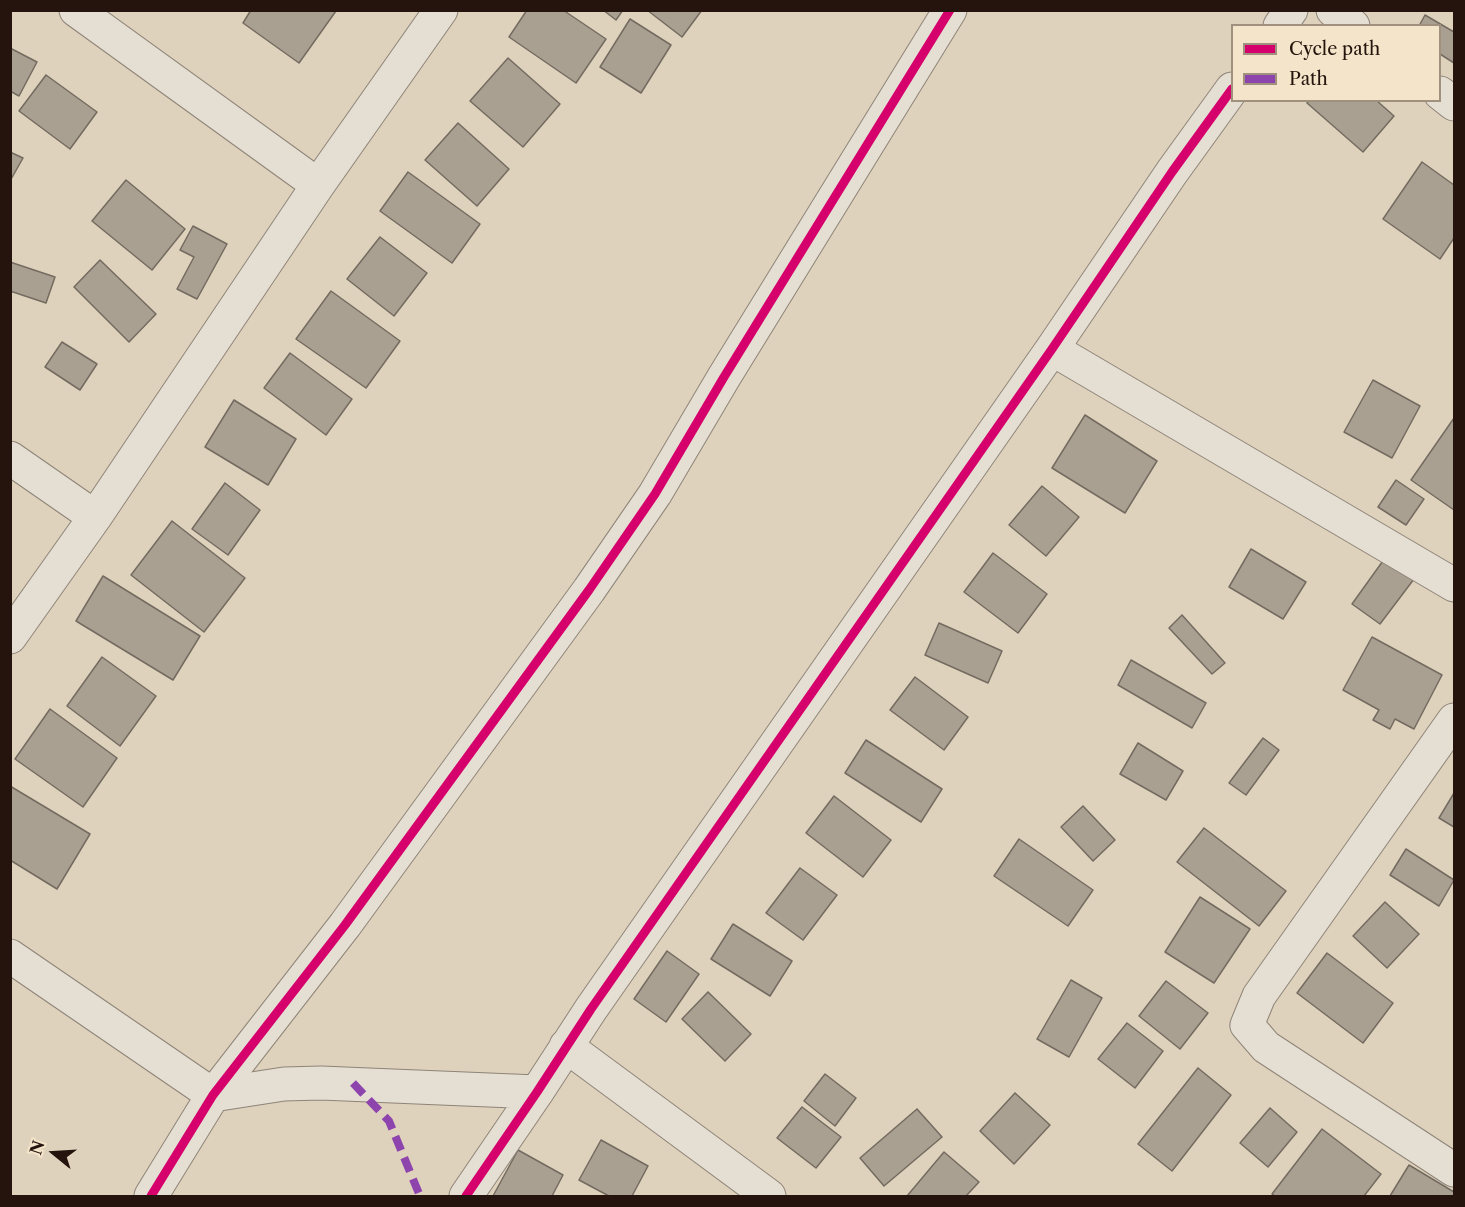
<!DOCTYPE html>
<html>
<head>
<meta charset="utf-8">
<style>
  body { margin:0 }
  #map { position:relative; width:1465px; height:1207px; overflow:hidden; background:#dfd2bc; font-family:"Libre Caslon Text",serif }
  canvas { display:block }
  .frame { position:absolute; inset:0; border:12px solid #24140d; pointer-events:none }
  .legend { position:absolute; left:1231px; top:24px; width:210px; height:78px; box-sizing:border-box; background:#f3e4ca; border:2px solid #a0917e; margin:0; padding:8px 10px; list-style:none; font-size:18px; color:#24140d }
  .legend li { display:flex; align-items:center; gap:12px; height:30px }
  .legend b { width:30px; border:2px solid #a0917e }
  .north { position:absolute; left:24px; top:1123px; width:60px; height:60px; -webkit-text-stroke:4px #f3e4ca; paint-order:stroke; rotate:288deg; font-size:16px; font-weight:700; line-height:24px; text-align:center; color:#24140d }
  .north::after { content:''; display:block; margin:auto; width:21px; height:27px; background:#24140d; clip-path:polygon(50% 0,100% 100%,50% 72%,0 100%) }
</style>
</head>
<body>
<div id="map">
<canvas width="1465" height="1207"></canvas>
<div class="frame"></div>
<ul class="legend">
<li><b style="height:8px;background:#d6006c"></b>Cycle path</li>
<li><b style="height:8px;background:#8e44ad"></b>Path</li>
</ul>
<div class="north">N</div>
</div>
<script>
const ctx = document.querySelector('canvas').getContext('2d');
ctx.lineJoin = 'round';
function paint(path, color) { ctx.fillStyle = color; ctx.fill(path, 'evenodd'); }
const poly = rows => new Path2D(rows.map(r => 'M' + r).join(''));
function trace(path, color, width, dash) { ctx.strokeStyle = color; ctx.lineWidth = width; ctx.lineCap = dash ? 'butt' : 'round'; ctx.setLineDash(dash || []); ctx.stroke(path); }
const building = poly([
  [251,10,335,10,336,11,299,63,243,23,251,10],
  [527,10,563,10,606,39,576,83,509,37,527,10],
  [603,10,623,10,616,20,603,10],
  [647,10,702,10,682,37,647,10],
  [1425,15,1454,32,1454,63,1440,54,1440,26,1419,26,1425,15],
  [630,19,671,45,641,93,600,67,630,19],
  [10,48,37,62,19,96,10,91,10,48],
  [508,58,560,104,523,147,470,101,508,58],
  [46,75,97,112,70,149,19,111,46,75],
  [1309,100,1376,100,1394,116,1363,152,1307,103,1309,100],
  [458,123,509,169,477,206,425,160,458,123],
  [10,152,23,158,10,181,10,152],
  [1422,162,1454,185,1454,238,1440,259,1383,219,1422,162],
  [408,172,480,224,452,263,380,211,408,172],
  [126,180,185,229,152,270,92,221,126,180],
  [193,226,227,244,197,299,177,289,194,257,180,250,193,226],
  [380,237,427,273,394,316,347,279,380,237],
  [100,260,156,314,129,342,74,287,100,260],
  [10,262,55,277,46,303,10,291,10,262],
  [331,291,400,341,366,388,296,339,331,291],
  [62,342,97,364,80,390,45,367,62,342],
  [290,353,352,399,326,435,264,388,290,353],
  [1373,380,1420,406,1392,458,1344,432,1373,380],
  [234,400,296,439,268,485,205,447,234,400],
  [1085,415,1157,461,1125,513,1052,468,1085,415],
  [1454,418,1454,510,1411,480,1454,418],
  [1396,480,1424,499,1406,525,1378,507,1396,480],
  [225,483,260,510,228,555,192,529,225,483],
  [1042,486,1079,517,1046,556,1009,525,1042,486],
  [172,521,245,578,204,632,131,575,172,521],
  [1251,549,1306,582,1283,619,1229,587,1251,549],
  [993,553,1047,594,1018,633,964,592,993,553],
  [1385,558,1414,579,1380,624,1352,604,1385,558],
  [103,576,200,636,173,680,76,621,103,576],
  [1182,615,1225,663,1212,674,1169,628,1182,615],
  [939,623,1002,651,988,683,925,655,939,623],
  [1372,637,1442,675,1414,729,1395,719,1390,729,1373,720,1379,710,1343,690,1372,637],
  [102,657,156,696,120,746,67,706,102,657],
  [1131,660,1206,703,1192,728,1118,685,1131,660],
  [915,677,968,717,944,750,890,710,915,677],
  [50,709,117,758,83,807,15,759,50,709],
  [1263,738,1279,750,1246,795,1229,783,1263,738],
  [866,740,942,789,921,822,845,773,866,740],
  [1138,743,1183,771,1166,800,1120,774,1138,743],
  [10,786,90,834,57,889,10,860,10,786],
  [1454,793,1454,827,1439,818,1454,793],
  [834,796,891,840,863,877,806,833,834,796],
  [1083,806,1115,840,1093,861,1061,827,1083,806],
  [1204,828,1286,891,1259,926,1177,862,1204,828],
  [1019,839,1093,890,1068,926,994,876,1019,839],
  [1406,849,1454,880,1439,906,1390,875,1406,849],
  [800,868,837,895,803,940,766,913,800,868],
  [1200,897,1250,929,1214,983,1165,952,1200,897],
  [1385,902,1419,934,1387,968,1353,936,1385,902],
  [733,924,792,961,770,996,711,959,733,924],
  [667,951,699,974,666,1022,634,999,667,951],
  [1327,953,1393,1003,1363,1043,1297,993,1327,953],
  [1071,980,1102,998,1069,1057,1037,1039,1071,980],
  [1166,981,1208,1013,1180,1049,1139,1016,1166,981],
  [708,992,751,1034,725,1061,682,1019,708,992],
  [1127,1023,1163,1051,1135,1088,1098,1059,1127,1023],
  [1198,1068,1231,1095,1172,1171,1138,1144,1198,1068],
  [825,1074,856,1098,835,1126,804,1101,825,1074],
  [1015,1093,1050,1125,1014,1164,980,1131,1015,1093],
  [802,1107,841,1137,816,1168,777,1138,802,1107],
  [1270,1108,1297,1132,1268,1167,1240,1143,1270,1108],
  [917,1109,942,1137,884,1186,860,1158,917,1109],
  [1322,1129,1381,1174,1364,1196,1275,1196,1272,1194,1322,1129],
  [601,1140,648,1166,632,1196,609,1196,579,1180,601,1140],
  [518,1150,563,1175,552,1196,493,1196,518,1150],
  [944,1152,979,1182,966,1196,907,1196,944,1152],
  [1409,1165,1454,1192,1454,1196,1390,1196,1409,1165]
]);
const street = poly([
  [76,10,318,185],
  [1333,10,1353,26],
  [1280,26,1291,10],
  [1440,93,1454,104],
  [1052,349,1454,585],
  [10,458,95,517],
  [10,637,95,517,318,185,441,10],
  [1454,720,1259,996,1247,1025,1266,1047,1454,1170],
  [10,956,213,1095,284,1084,321,1083,537,1092],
  [566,1046,769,1196],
  [151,1196,213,1095,345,925,589,590,655,494,724,377,950,10],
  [466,1196,537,1092,591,1009,1052,349,1172,172,1232,89]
]);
const quiet = poly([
  [353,1083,389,1121,420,1196]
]);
const cycleway = poly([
  [151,1196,213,1095,345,925,589,590,655,494,724,377,950,10],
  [466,1196,537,1092,591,1009,1052,349,1172,172,1232,89]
]);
paint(building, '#aaa092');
trace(building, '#746b60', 1.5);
trace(street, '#8e8478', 35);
trace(street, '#e5ded3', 33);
trace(quiet, '#8e44ad', 8, [15, 8]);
trace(cycleway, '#d6006c', 9);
</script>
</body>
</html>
